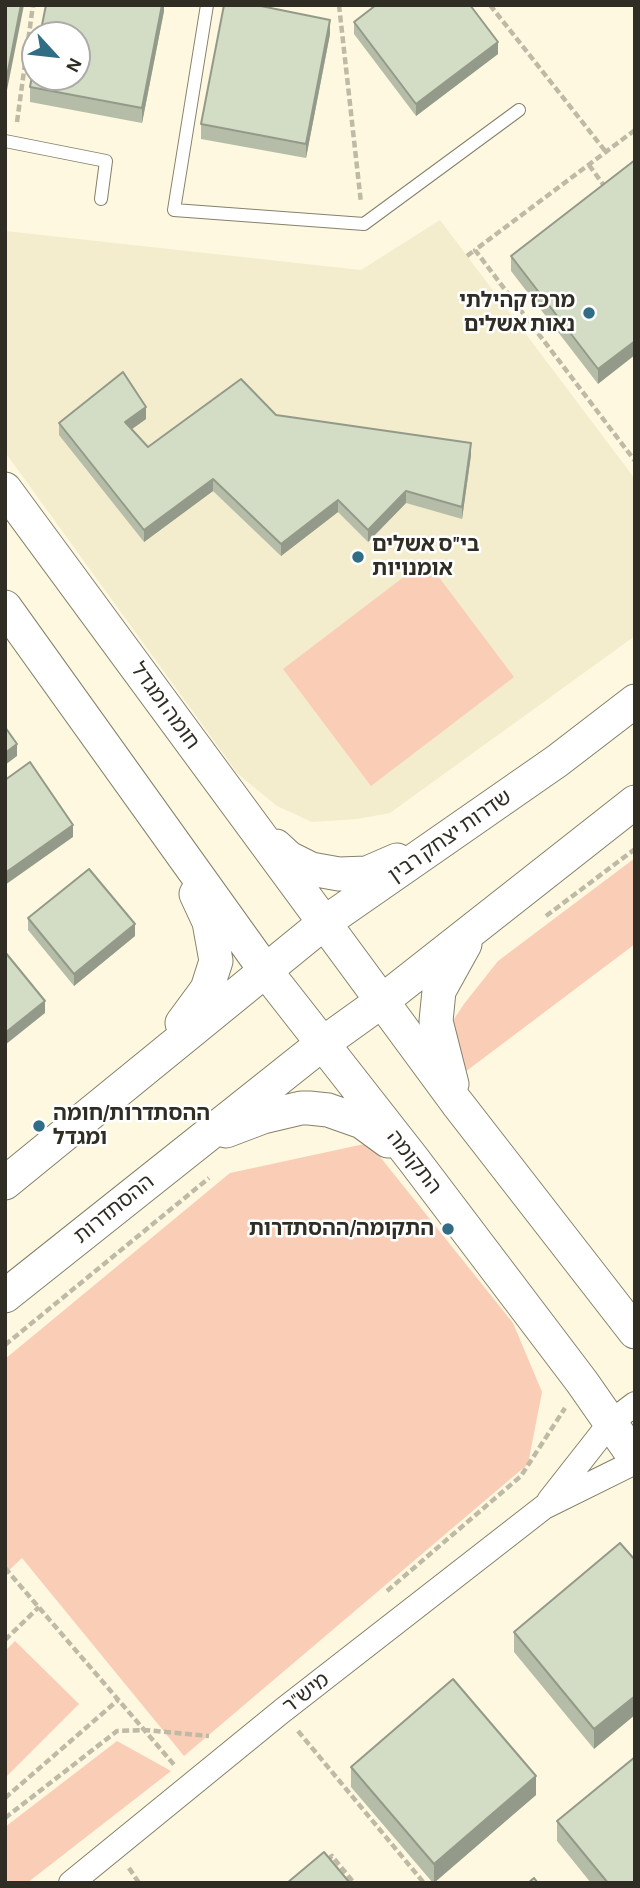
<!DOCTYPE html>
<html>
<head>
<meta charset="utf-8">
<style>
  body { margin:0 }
  #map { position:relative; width:640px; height:1888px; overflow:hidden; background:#fdf8df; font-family:"Alegreya Sans",sans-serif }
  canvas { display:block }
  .frame { position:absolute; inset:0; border:7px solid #302e24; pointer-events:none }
  .north { position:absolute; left:21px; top:21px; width:70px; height:70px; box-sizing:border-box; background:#fff; border:2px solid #acaba7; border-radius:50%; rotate:117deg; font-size:19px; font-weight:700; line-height:28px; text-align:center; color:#302e24 }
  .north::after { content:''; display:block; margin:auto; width:24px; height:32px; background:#316e85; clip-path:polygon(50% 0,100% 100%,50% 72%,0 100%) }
</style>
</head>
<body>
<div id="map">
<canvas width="640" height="1888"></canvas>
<div class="frame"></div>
<div class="north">N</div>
</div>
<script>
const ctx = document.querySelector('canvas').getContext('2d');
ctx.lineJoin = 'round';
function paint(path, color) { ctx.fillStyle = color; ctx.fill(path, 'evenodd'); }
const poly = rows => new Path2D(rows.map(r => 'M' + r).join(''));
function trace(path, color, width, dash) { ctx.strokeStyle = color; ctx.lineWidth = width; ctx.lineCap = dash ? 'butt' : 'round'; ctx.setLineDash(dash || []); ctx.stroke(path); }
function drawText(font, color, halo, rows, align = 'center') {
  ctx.font = font + ' "Alegreya Sans","Noto Sans Hebrew",sans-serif'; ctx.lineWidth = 5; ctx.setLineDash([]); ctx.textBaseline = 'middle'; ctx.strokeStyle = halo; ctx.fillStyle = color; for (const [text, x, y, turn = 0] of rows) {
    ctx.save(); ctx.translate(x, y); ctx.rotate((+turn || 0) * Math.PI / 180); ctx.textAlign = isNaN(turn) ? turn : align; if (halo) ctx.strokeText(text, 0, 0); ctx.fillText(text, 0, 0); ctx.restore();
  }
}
const built = poly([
  [440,220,635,479,635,636,390,813,357,819,312,822,277,806,238,774,5,452,5,231,361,270]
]);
const green = poly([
  [426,560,514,677,371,786,283,669],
  [635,858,635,944,461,1075,448,1028,464,1004,498,961],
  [369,1143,513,1323,542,1392,528,1464,184,1756,22,1558,5,1574,5,1359,230,1173],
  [15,1641,79,1704,5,1778,5,1651],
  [117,1741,171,1771,27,1883,5,1883,5,1827]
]);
const path = poly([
  [339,5,361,203],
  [490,5,606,152],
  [17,122,33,5],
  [635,130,475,250,635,461],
  [589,165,605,187],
  [467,256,475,250],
  [546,916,635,849],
  [5,1345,209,1178],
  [5,1568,176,1767],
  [387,1591,521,1476,565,1408],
  [5,1640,39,1607],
  [298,1731,424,1883],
  [5,1798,118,1700],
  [5,1818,117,1731,145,1730,209,1736],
  [327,1860,332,1856,354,1883],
  [129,1868,139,1883]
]);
const lane = poly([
  [207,5,174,210,364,224,519,110],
  [5,141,106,161,101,199]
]);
const street = poly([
  [549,1501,611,1422,635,1404],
  [71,1883,282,1711,544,1507,635,1462]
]);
const secondary = poly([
  [5,489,457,1103,635,1332],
  [5,607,265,970,413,1159,582,1382,635,1458],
  [276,846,289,858,311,869,339,874,367,873,397,860],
  [182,1023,207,989,216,961,209,922,196,894],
  [452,1084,436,1021,439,991,465,944],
  [226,1131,263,1117,301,1108,309,1108,328,1110,362,1122,388,1141],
  [5,1183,324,923,557,761,635,701],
  [5,1296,322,1044,382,1001,635,802]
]);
const wall = poly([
  [164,5,164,11,142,123,30,102,30,87],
  [354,22,498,54,416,116,354,34],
  [330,34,306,158,201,139,201,124],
  [635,160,598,384,511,271,511,256],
  [276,415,471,455,462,519,406,503,368,542,338,512,281,556,213,491,144,542,59,435,59,423,146,419,132,429,148,447],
  [28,918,135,936,74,986,28,930],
  [635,1560,594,1749,514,1652,514,1632],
  [351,1767,536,1795,433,1883,351,1787],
  [557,1821,635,1883,591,1883,557,1841]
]);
const shadedWall = poly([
  [21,5,24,5,5,100,5,86],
  [162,5,164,5,164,11,142,123,142,108],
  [330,20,330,34,306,158,306,144],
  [498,42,498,54,416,116,416,104],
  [635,341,635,355,598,384,598,369],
  [146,407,146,419,125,434,125,422],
  [471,443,471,455,462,519,462,507],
  [213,479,213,491,144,542,144,530],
  [406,491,406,503,368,542,368,530],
  [338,500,338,512,281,556,281,544],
  [17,744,17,756,5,765,5,753],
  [73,825,73,837,5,885,5,873],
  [135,924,135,936,74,986,74,974],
  [45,1001,45,1013,5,1045,5,1033],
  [635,1696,635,1715,594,1749,594,1729],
  [536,1776,536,1795,434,1883,434,1864]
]);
const building = poly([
  [5,5,21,5,5,86,5,5],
  [46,5,162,5,142,108,30,87,35,60,35,77,77,77,77,35,40,35,46,5],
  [224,5,256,5,330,20,306,144,201,124,224,5],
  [376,5,470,5,498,42,416,104,354,22,376,5],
  [635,160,635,341,598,369,511,256,635,160],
  [123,372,146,407,125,422,148,447,241,379,276,415,471,443,462,507,406,491,368,530,338,500,281,544,213,479,144,530,59,423,123,372],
  [5,727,17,744,5,753,5,727],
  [30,762,73,825,5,873,5,780,30,762],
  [89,869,135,924,74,974,28,918,89,869],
  [5,952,45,1001,5,1033,5,952],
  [620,1543,635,1560,635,1696,594,1729,514,1632,620,1543],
  [453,1679,536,1776,434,1864,351,1767,453,1679],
  [635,1757,635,1883,608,1883,557,1821,635,1757],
  [324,1852,350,1883,287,1883,324,1852],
  [534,1878,538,1883,528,1883,534,1878]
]);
const markers = [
  [589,313,7,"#316e85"],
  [358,557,7,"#316e85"],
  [39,1126,7,"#316e85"],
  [448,1229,7,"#316e85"]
];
const poiNames = [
  ["מרכז קהילתי",575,301],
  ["נאות אשלים",575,325],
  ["בי\"ס אשלים",372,545,"left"],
  ["אומנויות",372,569,"left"],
  ["ההסתדרות/חומה",53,1114,"left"],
  ["ומגדל",53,1138,"left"],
  ["התקומה/ההסתדרות",434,1229]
];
const streetNames = [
  ["חומה ומגדל",165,706,54],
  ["שדרות יצחק רבין",450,836,-35],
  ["התקומה",414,1162,52],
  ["ההסתדרות",114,1209,-39],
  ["מיש\"ר",306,1693,-38]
];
paint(built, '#f3edce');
paint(green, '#facdb7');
trace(lane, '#85816b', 14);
trace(street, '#85816b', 26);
trace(secondary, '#85816b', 35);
trace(path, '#bebaa5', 4.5, [7, 3.5]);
trace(lane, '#fff', 12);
trace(street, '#fff', 24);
trace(secondary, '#fff', 33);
paint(wall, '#b5bda9');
paint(shadedWall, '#949a89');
paint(building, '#d3dcc4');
trace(building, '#949a89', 2);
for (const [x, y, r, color] of markers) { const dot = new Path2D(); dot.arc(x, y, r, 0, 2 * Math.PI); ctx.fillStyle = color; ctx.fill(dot); trace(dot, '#fff', 2.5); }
drawText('bold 21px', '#302e24', '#fff', poiNames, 'right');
drawText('21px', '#302e24', '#fff', streetNames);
</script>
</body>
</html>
